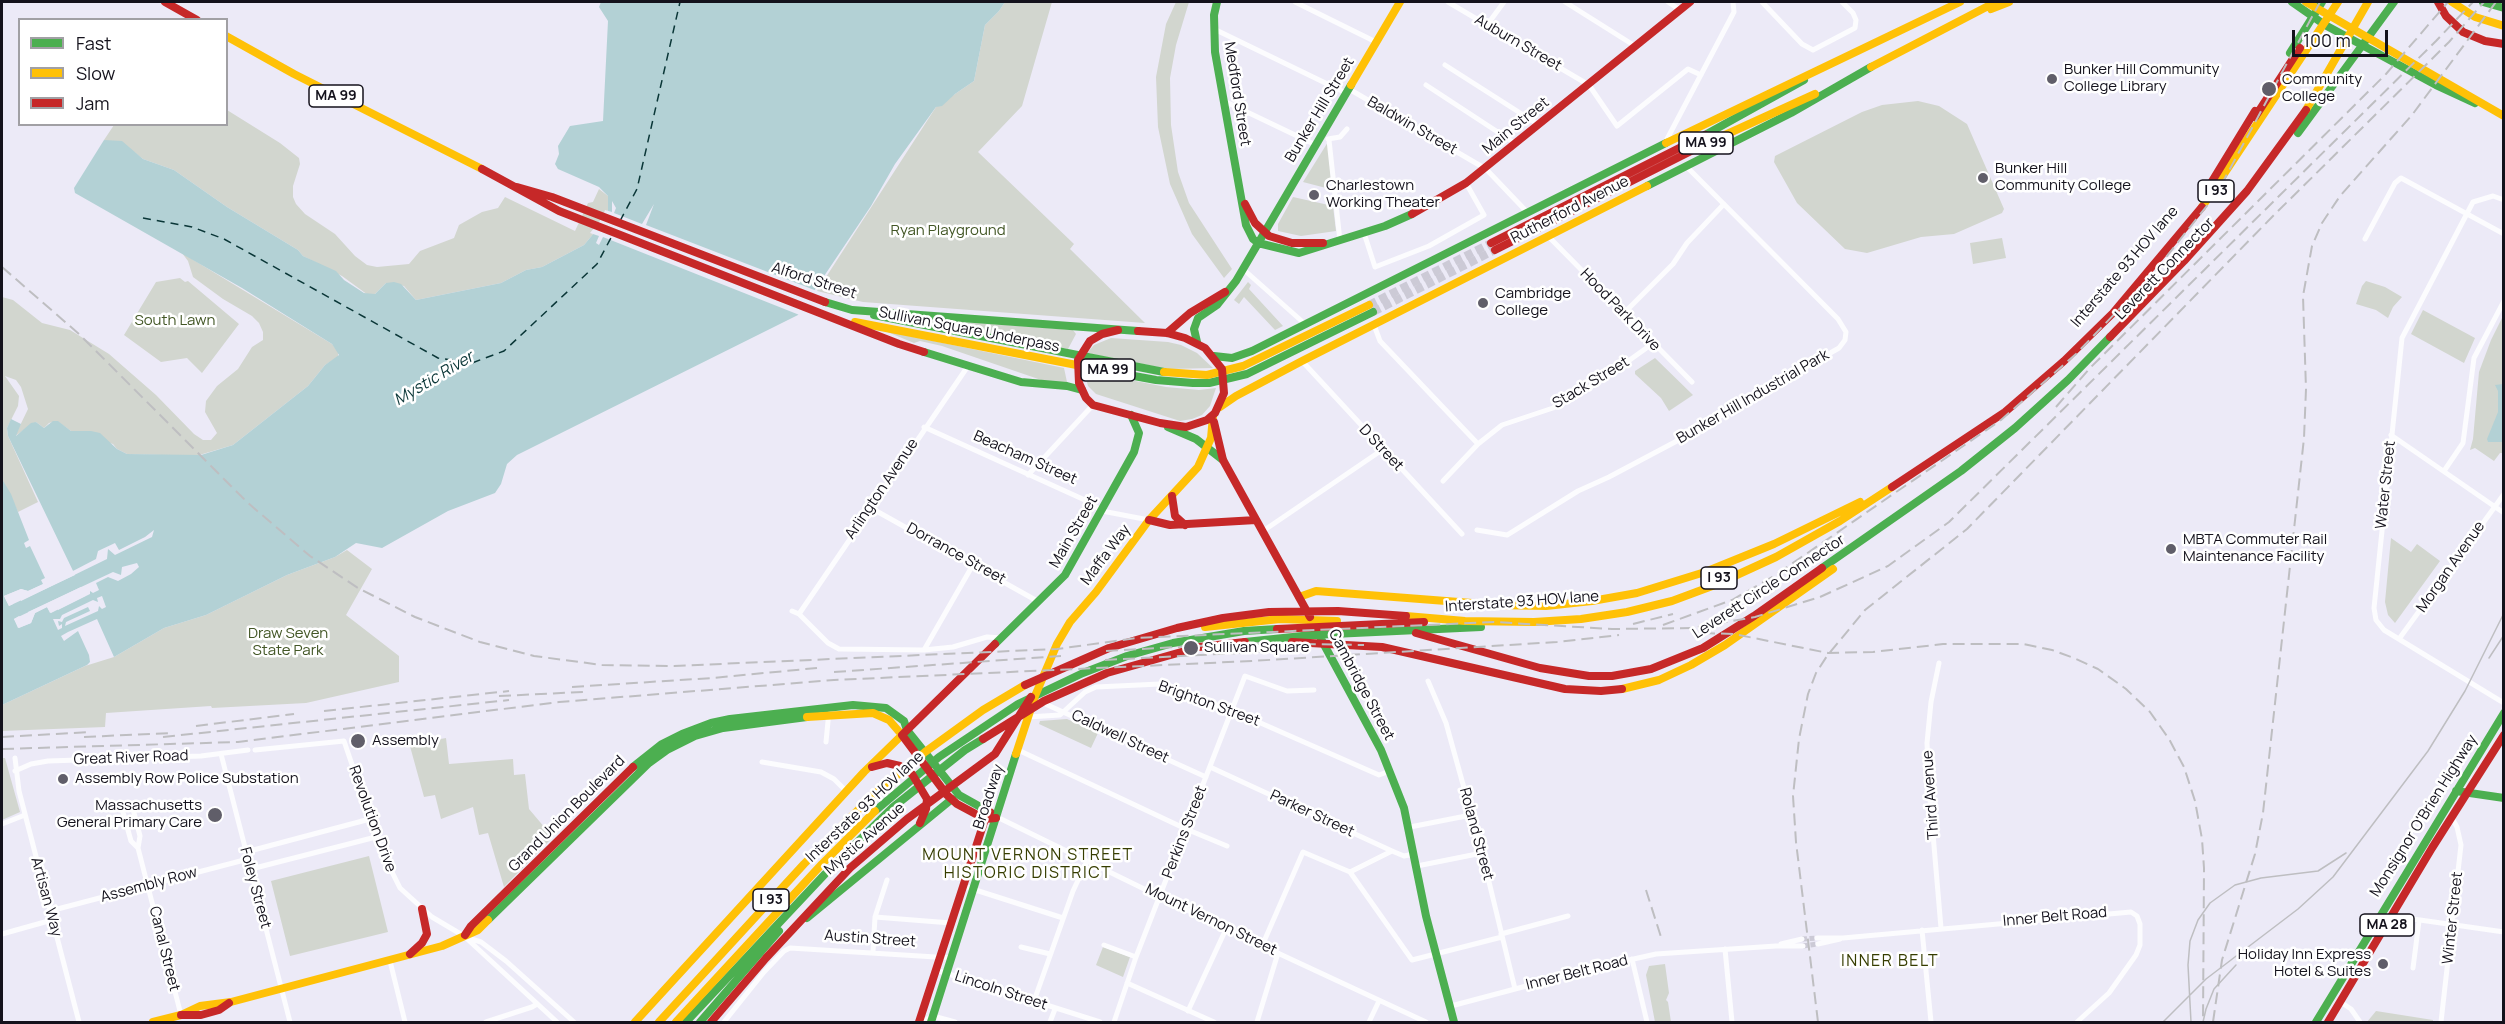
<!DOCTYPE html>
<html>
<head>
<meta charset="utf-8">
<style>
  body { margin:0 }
  #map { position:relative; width:2505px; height:1024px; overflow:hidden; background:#eceaf7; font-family:Manrope,sans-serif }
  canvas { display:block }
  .frame { position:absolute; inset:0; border:3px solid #14121c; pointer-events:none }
  .legend { position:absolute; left:18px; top:18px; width:210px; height:108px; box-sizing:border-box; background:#fff; border:2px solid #a1a0a4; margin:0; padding:8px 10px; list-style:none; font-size:18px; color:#14121c }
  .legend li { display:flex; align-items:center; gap:12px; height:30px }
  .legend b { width:30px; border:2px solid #a1a0a4 }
  .scale { position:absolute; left:2292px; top:30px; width:96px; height:27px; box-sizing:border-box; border:3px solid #14121c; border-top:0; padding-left:8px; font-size:18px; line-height:21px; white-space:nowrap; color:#14121c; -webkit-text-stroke:4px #fff; paint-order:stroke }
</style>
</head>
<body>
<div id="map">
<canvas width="2505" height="1024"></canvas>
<div class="frame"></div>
<ul class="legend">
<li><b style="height:8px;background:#4caf50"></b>Fast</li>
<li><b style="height:8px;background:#ffc107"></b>Slow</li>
<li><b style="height:8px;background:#c62828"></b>Jam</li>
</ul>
<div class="scale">100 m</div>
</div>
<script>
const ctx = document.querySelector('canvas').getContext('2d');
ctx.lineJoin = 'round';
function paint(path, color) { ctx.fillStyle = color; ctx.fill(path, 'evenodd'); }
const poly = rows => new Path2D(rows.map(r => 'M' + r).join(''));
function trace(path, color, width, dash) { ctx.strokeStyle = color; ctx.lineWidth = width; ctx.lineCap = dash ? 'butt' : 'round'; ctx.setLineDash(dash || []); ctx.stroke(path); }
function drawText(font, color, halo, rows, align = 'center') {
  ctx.font = font + ' Manrope,sans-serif'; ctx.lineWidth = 5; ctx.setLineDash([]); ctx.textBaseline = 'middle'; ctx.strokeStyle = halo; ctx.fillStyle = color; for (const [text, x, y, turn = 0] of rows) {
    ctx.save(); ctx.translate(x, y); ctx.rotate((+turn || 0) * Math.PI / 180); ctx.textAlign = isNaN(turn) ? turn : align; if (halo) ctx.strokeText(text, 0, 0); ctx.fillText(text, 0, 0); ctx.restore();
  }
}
const green = poly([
  [1005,2,1052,2,1022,106,978,152,1074,244,1070,249,1145,323,863,302,817,291,936,107,974,81,985,25,999,11],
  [1176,2,1189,2,1176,45,1170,78,1171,125,1178,172,1189,203,1232,269,1224,278,1192,234,1170,184,1158,127,1156,77,1166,24],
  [1918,101,1939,106,1967,124,2004,209,2002,213,1954,234,1921,237,1867,253,1845,249,1797,203,1774,162,1775,156,1862,112,1882,105],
  [227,110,280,143,299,158,300,164,293,186,293,197,296,204,305,214,335,234,355,256,367,265,377,267,409,264,420,251,454,238,459,225,482,212,498,208,505,197,575,231,588,203,593,202,599,189,608,196,608,210,599,227,584,245,542,267,526,270,501,283,416,300,404,286,386,283,375,294,368,295,342,276,303,256,298,250,227,207,174,170,143,159,134,152,104,140,114,125,226,124],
  [1328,142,1331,179,1325,180,1326,188,1303,182],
  [1293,197,1333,206,1336,231,1301,236,1278,231,1278,224],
  [2002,238,2006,258,1973,264,1970,243],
  [182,253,332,344,338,351,338,357,325,365,308,386,233,445,196,456,127,454,117,449,113,444,71,431,57,421,49,423,44,428,36,422,15,436,28,409,21,387,16,380,5,376,19,396,18,406,7,428,8,436,38,502,18,512,2,479,2,297,13,300,42,323,70,330,109,354,156,395,194,434,203,440,211,440,217,433,205,412,206,401,217,386,238,369,252,347,263,340,263,332,259,323,252,316,223,299,193,277,188,261],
  [180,278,185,282,188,281,239,324,202,373,187,358,161,362,124,335,156,282],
  [2366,281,2385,287,2402,297,2393,307,2388,318,2376,310,2356,304,2362,286],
  [1248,282,1251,285,1249,289,1283,326,1275,330,1244,297,1239,304,1234,300],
  [2423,310,2475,338,2464,363,2411,334],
  [2503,316,2503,453,2500,453,2494,461,2475,448,2470,450,2473,439,2479,372,2491,340],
  [912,318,1073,330,1076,334,1068,349],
  [885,331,1064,368,1067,382,1050,383,942,346,920,341,914,343],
  [1111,338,1168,342,1181,345,1197,353,1213,368,1168,369,1087,353,1094,345],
  [1655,358,1693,395,1669,411,1661,398,1635,374,1635,371],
  [1084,371,1166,387,1199,390,1216,388,1210,406,1202,415,1192,419,1180,421,1096,394,1088,386],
  [2391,538,2411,552,2417,544,2440,561,2395,623,2388,615,2385,602],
  [347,550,372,569,346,615,399,656,399,682,306,703,212,708,211,706,106,713,105,727,2,731,2,705,85,666,114,657,164,628,206,615,287,575,335,557],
  [1067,719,1098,733,1091,748,1039,724,1040,721],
  [446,738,449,764,513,759,514,775,525,774,529,809,551,835,550,840,504,887,488,833,479,835,473,807,441,819,435,795,424,797,408,739,424,742],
  [2,758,5,758,20,812,2,820],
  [369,856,388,932,290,956,271,881],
  [1103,947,1130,957,1123,977,1096,965],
  [1665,964,1669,993,1666,1000,1668,1002,1671,1022,1655,1022,1646,975,1649,966],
  [2376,1011,2433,1020,2433,1022,2367,1022]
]);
const water = poly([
  [601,2,1005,2,999,11,985,25,974,81,955,94,942,106,936,107,895,164,871,206,798,315,517,455,507,464,501,484,495,493,448,511,382,548,356,543,335,557,287,575,206,615,164,628,114,657,97,619,68,632,61,636,64,641,78,631,89,655,90,662,87,665,2,705,2,479,11,494,29,540,24,543,26,548,30,546,45,578,41,580,43,584,28,591,21,589,4,596,9,606,75,575,8,436,7,428,11,419,21,424,16,436,31,423,36,422,44,428,53,421,58,421,71,431,91,431,100,433,117,449,127,454,201,455,233,445,308,386,325,365,339,355,332,344,242,288,75,193,74,188,104,140,122,141,143,159,174,170,227,207,298,250,303,256,336,271,344,280,364,293,375,294,386,283,394,282,401,284,416,300,501,283,526,270,542,267,584,245,599,227,608,210,608,196,599,187,558,169,555,164,559,154,558,146,570,126,603,121,608,21,599,7],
  [81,587,85,596,51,613,47,607,35,613,31,623,18,628,14,619],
  [2503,384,2503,442,2488,442,2487,439,2498,412,2498,391,2495,385]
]);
const pier = poly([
  [612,201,616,208,614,213,642,224,654,204,646,225,817,291,802,316,603,237,599,245,596,243,599,236,590,233,602,218,605,210,612,212],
  [154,530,152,537,115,555,108,549,107,559,21,601,20,598,28,594,21,592,14,595,8,598,10,602,13,601,13,604,9,606,4,596,21,589,28,591,46,583,46,585,96,559,98,551,115,543,119,550,145,537],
  [137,563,139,567,131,574,118,581,108,577,96,583,99,590,93,593,90,591,90,594,58,610,56,607,58,606,81,595,80,591,50,605,52,609,55,608,54,611,50,613,47,607,35,613,31,623,19,628,14,619,19,616,22,618,18,620,20,624,29,620,31,614,28,616,28,612,113,572,121,575,122,567],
  [102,596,106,607,102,609,99,606,98,611,65,626,66,622,90,611,88,607,64,618,62,622,58,621,59,626,62,624,62,628,58,630,53,619,60,619,62,615,93,600,98,602,97,598]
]);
const ferry = poly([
  [143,218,192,227,224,239,438,358,472,363,504,351,597,264,612,236],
  [620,221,637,189,680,2]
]);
const streetTunnel = poly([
  [1802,939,1817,938],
  [1803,946,1818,944]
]);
const primaryTunnel = poly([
  [1369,305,1491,243],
  [1373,312,1495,250]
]);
const street = poly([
  [1295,2,1376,42],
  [1448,2,1589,85,1617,126,1688,69,1701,75],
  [1565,2,1635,46],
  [1668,2,1680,10],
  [1762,2,1802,44,1813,50,1855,28,1856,20,1853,13,1842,2],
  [1487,25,1504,2],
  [1214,29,1346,93],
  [1445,65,1539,125],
  [1426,85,1516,144],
  [1349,89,1486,169,1527,212],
  [1224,101,1316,145],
  [1328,139,1340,137,1347,129],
  [1329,140,1340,241],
  [1666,141,1734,12,1733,2],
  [2504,200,2493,196,2473,202,2402,338,2374,608,2376,620,2384,630,2504,703],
  [1364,233,1375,267,1429,246,1484,215,1466,183],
  [1549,237,1692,382],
  [2365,239,2395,183,2401,178,2504,234],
  [1243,269,1305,324],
  [1623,314,1673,264,1687,243,1724,204],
  [1374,325,1380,341,1478,444],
  [1302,361,1462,534],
  [924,427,1087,501,1102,511,1149,520],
  [2391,435,2504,513],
  [2444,471,2463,443,2474,358,2504,301],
  [1028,475,1093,405],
  [1443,481,1478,444,1502,425,1553,408,1599,382,1652,344],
  [871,508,1039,602],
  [1477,530,1507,535,1578,491,1609,477,1675,442,1839,348,1845,340,1846,332,1838,319,1686,166],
  [1263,531,1382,450],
  [792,611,799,614,828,643,839,649,924,650,953,647,987,637,1002,638],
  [799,614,968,366],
  [2399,639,2504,494],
  [924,650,974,563],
  [1939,663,1931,702,1927,743,1929,787,1941,928],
  [1428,681,1446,723,1482,853,1515,989],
  [1041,702,1206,777],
  [1028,717,1060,715,1085,692,1096,687,1160,684,1231,710,1379,775,1390,771],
  [826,742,829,711],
  [255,750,344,741,381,850,400,888,432,917,464,936,557,1022],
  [1018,750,1186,829,1227,846],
  [221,754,290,1022],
  [15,758,19,791,79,1022],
  [762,762,821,772,834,779,847,792],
  [1210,767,1392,851,1404,856,1414,854],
  [15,771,31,764,48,761,201,756,248,750],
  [997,817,1226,929,1426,1022],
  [2,824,25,815],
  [1410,827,1471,815],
  [138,848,131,841,123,812,126,806,133,809,140,836,138,848,181,1015],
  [246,852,370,819],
  [1417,866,1482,853],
  [251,869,376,837],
  [1350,872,1392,851],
  [963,886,1063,918],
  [50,911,248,859],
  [2392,916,2504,932],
  [875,917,951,923],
  [1922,930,1931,1022],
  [2,934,52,920],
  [1501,934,1568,916],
  [468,938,481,942,506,961,574,1022],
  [1817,938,1843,938,2131,912,2137,916,2140,924,2140,945,2136,955,2109,993,2077,1022],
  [1781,944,1802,939],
  [1818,944,1840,939],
  [1104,945,1136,957],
  [1262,946,1303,852,1350,872,1412,960,1502,937],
  [1021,947,1050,954],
  [1725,949,1732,1022],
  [873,952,875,917,887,880],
  [1632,959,1647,1022],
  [390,961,405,1022],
  [2413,968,2419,921],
  [936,970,1100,1022],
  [1127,983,1214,1022],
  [1034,1001,1073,891,1087,861],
  [2339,1001,2351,1009,2360,1022],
  [1451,1006,1598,967,1656,954,1776,946,1803,946],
  [1188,1011,1226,929],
  [486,1022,532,1007,537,1004],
  [724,1022,764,972,784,951,790,948,952,958],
  [922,1022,933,1016,955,1022],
  [1050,1022,1055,1009],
  [1114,1022,1136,957,1245,676,1287,691,1314,690],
  [1257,1022,1278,953],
  [1369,1022,1379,1001],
  [2441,1022,2461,845,2457,827,2452,818]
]);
const fast = poly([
  [1217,2,1214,15,1215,52,1246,225,1253,239,1258,243,1299,253,1385,226,1412,214],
  [2292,2,2325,25,2436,85,2475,103],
  [2483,2,2504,8],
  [2290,53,2322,2],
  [2298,133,2394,2],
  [1705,135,1804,80],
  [1647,186,1791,113,1871,67],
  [825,302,852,310,1138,331],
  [874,315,1164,372],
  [1197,342,1194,329,1198,318,1217,305,1236,281,1351,85],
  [924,352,1021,382,1067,386,1082,390],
  [1214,356,1232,358,1252,351,1666,143],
  [1123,374,1156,380,1193,383,1209,383,1247,374,1373,312],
  [1168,427,1196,439,1223,460],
  [1822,568,1961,471,2015,428,2068,380,2110,337],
  [1321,639,1381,750,1404,808,1426,916,1454,1022],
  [1245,642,1312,635,1481,627],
  [995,644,1065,575,1134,452,1139,433,1131,415],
  [907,730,959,795,993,814],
  [633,767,662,744,682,734,711,723,730,719,853,705,886,708,904,721,907,730],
  [2456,791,2504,798],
  [875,811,939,757,1018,704,1083,673,1127,656,1173,643,1244,631,1277,629],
  [807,918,952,799],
  [488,920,649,763,667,750,695,736,723,728,807,717],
  [686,1022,825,874,892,808,965,750,983,739],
  [700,1022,779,931],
  [931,1022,1016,754],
  [2316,1022,2504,713]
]);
const slow = poly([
  [2306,2,2504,116],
  [2452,2,2475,17,2504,26],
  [1991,9,2009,2],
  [226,36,294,74,482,169],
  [1871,67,1996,2],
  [1351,85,1400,2],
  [2306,110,2368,2],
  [1666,143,1960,2],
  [1703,145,1815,94],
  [2202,207,2338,2],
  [855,322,1123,374],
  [1164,372,1207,375,1243,366,1369,305],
  [1220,407,1236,396,1302,361,1647,186],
  [1299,597,1316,591,1498,605,1546,606,1592,601,1637,593,1705,572,1774,544,1860,502],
  [1406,616,1465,621,1534,622,1581,619,1627,612,1672,601,1715,585,1776,557,1840,521,1892,487],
  [1205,627,1280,619,1337,621],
  [1622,689,1659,680,1691,665,1725,645,1833,569],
  [1016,754,1035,696,1057,644,1070,622,1096,592,1149,520,1198,467,1211,438,1213,416],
  [153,1022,181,1015,200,1006,231,1002,442,946,478,930,488,920],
  [635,1022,864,772,902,735,889,720,873,713,807,717],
  [659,1022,804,864,871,797,925,752,983,710,1025,685],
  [676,1022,822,864,875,811]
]);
const jam = poly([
  [165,2,197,20],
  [2438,2,2446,16,2463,32,2485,41,2504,44],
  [2255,117,2300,48],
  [482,169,559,211,899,344,924,352],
  [517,187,552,197,825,302],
  [2203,196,2255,111],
  [1245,204,1255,223,1269,236,1292,243,1323,243],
  [1412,214,1466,183,1690,2],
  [1491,243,1705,135],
  [1495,250,1703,145],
  [1118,330,1102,334,1090,341,1078,360,1079,383,1086,398,1093,405,1160,423,1186,427,1207,420,1215,413,1224,393,1222,369,1205,348,1185,338,1167,333,1138,331],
  [1167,333,1190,313,1225,292],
  [2110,337,2184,261,2247,191,2306,110],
  [1214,422,1223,460,1310,617],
  [1892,487,2005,412,2064,361,2113,313,2202,207],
  [1172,496,1175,516,1185,525],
  [1149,520,1170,525,1256,520],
  [1277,629,1424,622],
  [1416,633,1540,668,1589,676,1612,676,1651,669,1703,648,1754,616,1822,568],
  [1292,642,1382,647,1565,689,1601,691,1622,689],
  [995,644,902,735,947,795,957,804,985,819,996,818],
  [1025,685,1109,648,1177,628,1223,618,1269,612,1338,611,1406,616],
  [983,739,1044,701,1107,673,1199,647,1245,642],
  [872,767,887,763,900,766,912,774,927,799,926,809,920,823],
  [465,935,471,926,633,767],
  [410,954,422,943,427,934,422,909],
  [181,1015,201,1015,219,1010,229,1003],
  [711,1022,766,958,850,868,907,819,995,754,1031,697],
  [919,1022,985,819,990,812],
  [2328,1022,2432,848,2504,735]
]);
const tram = poly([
  [2489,658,2504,635],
  [2163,1022,2206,979,2298,909,2333,877,2428,751,2465,691,2504,613],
  [2191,1022,2188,965,2190,941,2198,920,2210,903,2235,885,2261,878,2318,871,2346,853],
  [2203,1022,2206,1009,2214,989,2236,965]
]);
const rail = poly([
  [2,267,79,334,248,503,310,556,358,588,415,617,480,642,534,656,602,665,674,666,1057,649,1137,638,1494,622,1612,629,1692,628,1755,617,1820,597,1888,566,1949,522,2436,41,2473,2],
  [2056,407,2090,368,2386,74,2448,2],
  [1633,624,1673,614],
  [1663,625,1732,600,1774,576,2001,420,2076,354,2151,276,2210,202,2225,178,2320,2],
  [1703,633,1734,634,1828,653,1873,652,1943,644,2023,644,2052,650,2074,658,2098,669,2126,689,2150,712,2169,739,2184,767,2195,801,2202,839,2204,868,2203,1022],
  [1106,651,1251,643,1364,645],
  [1105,660,1276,651],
  [834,672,1061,656],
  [572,687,712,678,817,668],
  [499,696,583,692],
  [324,711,509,691],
  [196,726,294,714],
  [2,737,91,732],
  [84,737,171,733],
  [163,737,509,700],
  [2,749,238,742,559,702,834,680,1252,661,1557,642,1619,635],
  [1646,890,1661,937],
  [1818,1022,1796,842,1793,796,1799,739,1808,694,1816,673,1827,656,1865,610,1967,529,2273,216,2449,42,2484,2],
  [2213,1022,2222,960,2255,854,2263,813,2304,438,2306,389,2303,296,2312,246,2322,223,2340,196,2412,115,2496,2]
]);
const markers = [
  [2052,79,6,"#605e69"],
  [2269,89,8,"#605e69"],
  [1983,178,6,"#605e69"],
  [1314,195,6,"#605e69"],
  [1483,303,6,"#605e69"],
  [2171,549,6,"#605e69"],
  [1191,648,8,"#605e69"],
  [358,741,8,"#605e69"],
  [63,779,6,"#605e69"],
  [215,815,8,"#605e69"],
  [2383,964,6,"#605e69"]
];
const shields = [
  [336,96,54],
  [1706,143,54],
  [2216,191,36],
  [1108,370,54],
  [1719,578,36],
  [771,900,36],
  [2387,925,54]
];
const shieldNames = [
  ["MA 99",336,96],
  ["MA 99",1706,143],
  ["I 93",2216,191],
  ["MA 99",1108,370],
  ["I 93",1719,578],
  ["I 93",771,900],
  ["MA 28",2387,925]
];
const streetNames = [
  ["Auburn Street",1518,43,30],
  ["Medford Street",1237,94,81],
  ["Bunker Hill Street",1320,110,-59],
  ["Baldwin Street",1412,126,30],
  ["Main Street",1516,126,-39],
  ["Rutherford Avenue",1570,210,-27],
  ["Interstate 93 HOV lane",2125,267,-49],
  ["Leverett Connector",2165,269,-46],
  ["Alford Street",814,281,18],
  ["Hood Park Drive",1620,310,46],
  ["Sullivan Square Underpass",969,330,11],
  ["Stack Street",1591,383,-31],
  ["Bunker Hill Industrial Park",1753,397,-30],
  ["D Street",1381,448,47],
  ["Beacham Street",1025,458,24],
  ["Water Street",2386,485,-84],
  ["Arlington Avenue",882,489,-56],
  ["Main Street",1074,532,-60],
  ["Dorrance Street",956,554,29],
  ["Maffa Way",1106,555,-53],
  ["Morgan Avenue",2451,567,-55],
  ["Leverett Circle Connector",1769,587,-33],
  ["Interstate 93 HOV lane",1522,602,-4],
  ["Cambridge Street",1361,685,62],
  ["Brighton Street",1209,704,20],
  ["Caldwell Street",1120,737,25],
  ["Great River Road",131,758,-2],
  ["Third Avenue",1931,795,-94],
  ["Broadway",989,797,-72],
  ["Interstate 93 HOV lane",865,807,-43],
  ["Grand Union Boulevard",567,814,-45],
  ["Parker Street",1312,814,25],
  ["Monsignor O'Brien Highway",2424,816,-58],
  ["Revolution Drive",372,819,70],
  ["Perkins Street",1185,832,-69],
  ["Roland Street",1476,834,75],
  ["Mystic Avenue",865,839,-41],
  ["Assembly Row",149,885,-15],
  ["Foley Street",255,888,75],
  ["Artisan Way",46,897,75],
  ["Inner Belt Road",2055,917,-5],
  ["Winter Street",2453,918,-84],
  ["Mount Vernon Street",1211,920,26],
  ["Austin Street",870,939,4],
  ["Canal Street",164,949,76],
  ["Inner Belt Road",1577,973,-14],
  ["Lincoln Street",1001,991,18]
];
const poiNames = [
  ["Bunker Hill Community",2064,70],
  ["College Library",2064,87],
  ["Community",2282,80],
  ["College",2282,97],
  ["Bunker Hill",1995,169],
  ["Community College",1995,186],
  ["Charlestown",1326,186],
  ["Working Theater",1326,203],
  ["Cambridge",1495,294],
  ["College",1495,311],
  ["MBTA Commuter Rail",2183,540],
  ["Maintenance Facility",2183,557],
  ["Sullivan Square",1204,648],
  ["Assembly",372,741],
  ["Assembly Row Police Substation",75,779],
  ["Massachusetts",202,806,"right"],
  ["General Primary Care",202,823,"right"],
  ["Holiday Inn Express",2371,955,"right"],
  ["Hotel & Suites",2371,972,"right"]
];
const parkNames = [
  ["Ryan Playground",948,231],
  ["South Lawn",175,321],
  ["Draw Seven",288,634],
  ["State Park",288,651]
];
const waterNames = [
  ["Mystic River",434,379,-31]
];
const neighbourhoodNames = [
  ["MOUNT VERNON STREET",1028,856],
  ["HISTORIC DISTRICT",1028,874],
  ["INNER BELT",1890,962]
];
paint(green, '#d2d6cf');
paint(water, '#b3d1d5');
paint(pier, '#eceaf7');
trace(ferry, '#0a3637', 1.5, [8, 6]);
trace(streetTunnel, '#cccad6', 5, [5, 2.5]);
trace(primaryTunnel, '#cccad6', 8, [8, 4]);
trace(street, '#fcfcfe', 5);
trace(fast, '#4caf50', 8);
trace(slow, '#ffc107', 8);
trace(jam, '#c62828', 8);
trace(tram, '#bebec1', 1.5);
trace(rail, '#bebec1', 2, [12, 6]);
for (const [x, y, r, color] of markers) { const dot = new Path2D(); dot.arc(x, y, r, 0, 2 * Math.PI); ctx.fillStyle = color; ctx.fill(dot); trace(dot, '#fff', 2); }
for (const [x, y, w] of shields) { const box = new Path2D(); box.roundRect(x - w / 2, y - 11, w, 22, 4.5); ctx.fillStyle = '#fff'; ctx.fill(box); trace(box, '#14121c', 1.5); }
drawText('bold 14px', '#14121c', null, shieldNames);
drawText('15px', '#14121c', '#fff', streetNames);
drawText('15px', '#14121c', '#fff', poiNames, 'left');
drawText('15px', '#435726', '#fff', parkNames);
drawText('italic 16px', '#0a3637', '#fff', waterNames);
ctx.letterSpacing = '1.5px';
drawText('16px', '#363d00', '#fff', neighbourhoodNames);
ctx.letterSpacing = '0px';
</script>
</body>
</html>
